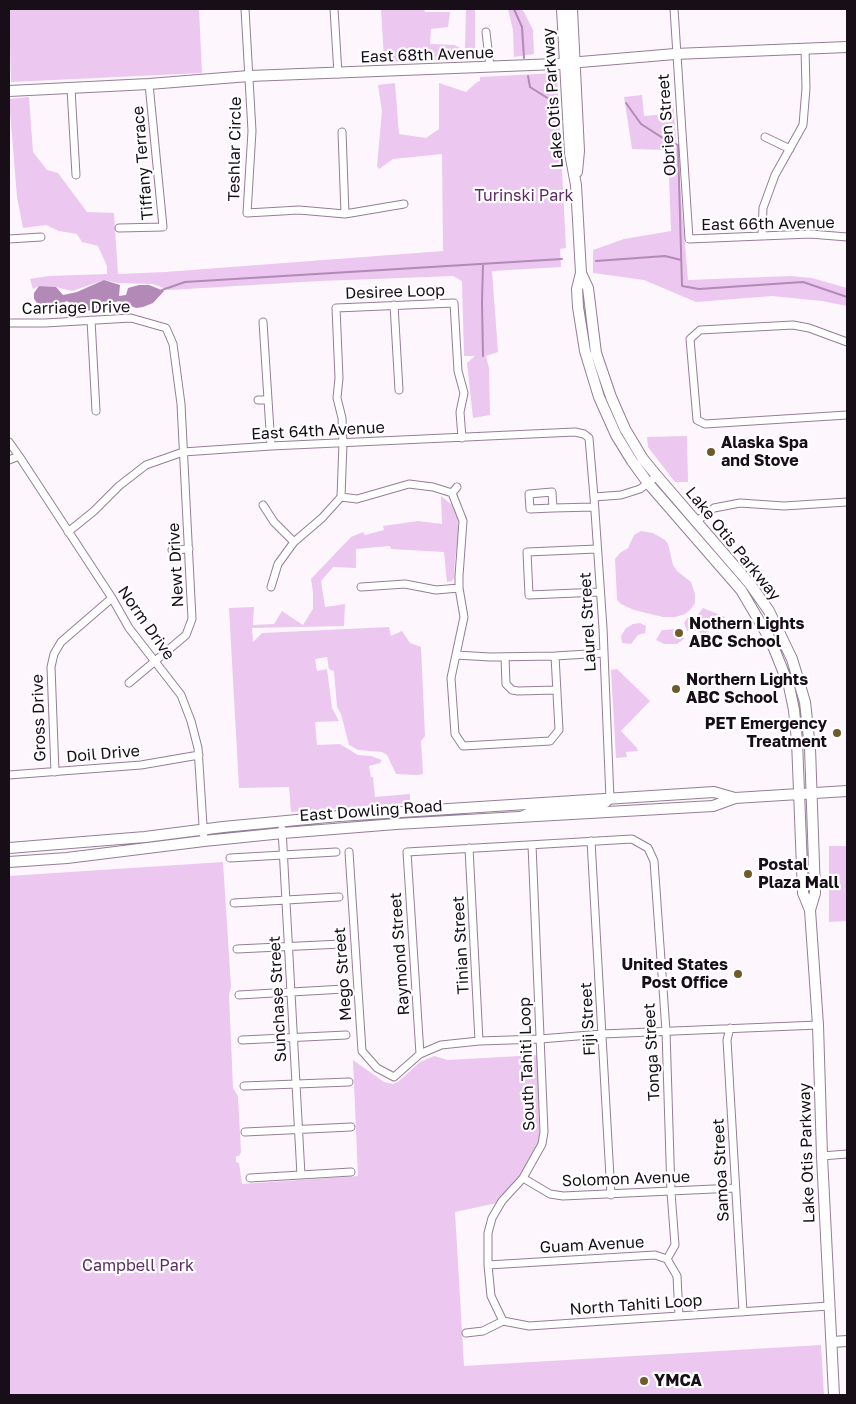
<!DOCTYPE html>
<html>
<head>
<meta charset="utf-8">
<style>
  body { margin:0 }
  #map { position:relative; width:856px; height:1404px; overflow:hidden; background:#fdf7fd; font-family:"Golos Text",sans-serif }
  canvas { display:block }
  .frame { position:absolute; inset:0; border:10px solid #170e17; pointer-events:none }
</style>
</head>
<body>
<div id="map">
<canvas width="856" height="1404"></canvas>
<div class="frame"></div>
</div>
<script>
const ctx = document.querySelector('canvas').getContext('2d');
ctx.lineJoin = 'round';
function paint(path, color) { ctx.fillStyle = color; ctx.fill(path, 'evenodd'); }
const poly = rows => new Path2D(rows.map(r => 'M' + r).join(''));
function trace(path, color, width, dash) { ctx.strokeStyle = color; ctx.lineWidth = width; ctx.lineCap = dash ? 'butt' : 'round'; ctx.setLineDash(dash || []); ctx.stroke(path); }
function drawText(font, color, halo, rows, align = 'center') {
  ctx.font = font + ' "Golos Text",sans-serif'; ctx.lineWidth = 4.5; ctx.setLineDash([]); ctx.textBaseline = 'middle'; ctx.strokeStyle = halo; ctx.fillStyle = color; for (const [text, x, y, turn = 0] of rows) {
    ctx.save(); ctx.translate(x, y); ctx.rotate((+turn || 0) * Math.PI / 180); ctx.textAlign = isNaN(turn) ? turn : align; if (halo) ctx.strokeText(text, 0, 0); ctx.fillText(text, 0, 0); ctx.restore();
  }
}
const green = poly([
  [9,9,199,9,202,73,11,82],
  [381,9,424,9,425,12,450,12,448,27,431,29,430,44,454,45,465,50,466,9,475,9,475,58,391,62,384,59],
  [508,9,521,9,524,12,533,30,534,54,514,57,513,30],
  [557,73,566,248,560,249,561,267,492,271,498,352,486,356,489,368,490,415,473,418,467,363,475,356,464,356,462,281,453,276,320,281,169,290,153,284,118,283,104,280,72,291,56,287,39,286,33,289,30,279,49,276,107,274,107,266,98,246,82,242,77,234,59,231,46,225,23,228,17,197,9,99,29,97,33,152,47,170,58,173,87,212,114,213,118,274,165,272,443,251,442,154,393,159,379,169,377,166,382,111,378,85,395,83,399,134,426,138,439,129,439,83,466,92,477,82,480,81,480,77],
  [642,95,644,116,668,114,668,108,673,102,688,280,791,276,812,278,847,288,847,306,822,301,772,296,696,302,644,280,593,273,593,250,624,239,671,231,668,150,632,149,624,97],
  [687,436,688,482,675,482,648,447,647,437],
  [441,496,452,505,457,516,459,531,455,560,454,578,452,581,447,582,444,552,391,549,390,546,356,549,356,568,333,567,321,581,325,607,345,604,344,626,252,628,253,642,262,633,389,627,391,636,402,631,410,643,421,647,425,736,421,741,423,774,417,775,396,774,387,755,382,752,358,750,349,745,341,714,337,707,334,671,329,669,327,657,315,659,317,671,327,669,332,708,339,721,315,722,317,745,340,744,358,755,371,756,382,760,380,763,369,766,371,777,373,777,375,797,410,794,410,803,291,812,289,787,239,788,229,608,254,607,253,625,274,624,282,611,303,625,313,609,313,593,311,579,351,537,363,532,365,535,384,530,383,526,418,521,442,524],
  [641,531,653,533,665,540,668,544,673,565,677,571,691,582,695,594,695,603,691,609,685,614,675,617,663,617,634,610,621,604,617,600,615,559,620,553,628,548,634,535],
  [703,608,725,617,727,621,723,625,720,622,703,635,698,631,687,631,684,623,687,618,695,618],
  [640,623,646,626,645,633,638,635,631,644,622,643,621,636,626,628,633,624],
  [679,629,684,639,677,644,664,644,656,640,662,630],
  [617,669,650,701,621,731,637,748,638,751,626,752,627,757,616,758,611,670],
  [829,846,847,846,847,921,829,922],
  [223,862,231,987,229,995,233,1088,238,1096,241,1152,239,1156,236,1156,236,1162,239,1163,242,1184,358,1176,353,1060,384,1082,393,1084,399,1081,420,1062,434,1056,448,1060,537,1055,540,1138,523,1176,497,1203,455,1212,464,1366,821,1345,824,1395,9,1395,9,876]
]);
const water = poly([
  [104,280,120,285,119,296,126,295,128,288,139,285,149,285,164,291,153,303,143,307,136,308,118,301,100,310,80,311,73,309,69,302,66,301,59,307,43,307,37,303,34,299,34,293,39,286,56,287,63,295,77,292]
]);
const stream = poly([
  [514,9,522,27,524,58],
  [528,76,530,87,549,99,556,100],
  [626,103,641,124,669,142,678,145,682,286,699,289,803,282,847,297],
  [596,261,665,256,681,260],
  [162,290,185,282,562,259],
  [483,356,482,302,483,264]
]);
const street = poly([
  [245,9,252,131,247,213,299,210,345,214,404,204],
  [334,9,338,74],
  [674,9,689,239,810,234,847,237],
  [486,32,490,67],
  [71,89,76,175],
  [342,132,345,214],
  [765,137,790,149],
  [119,228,163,227,149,84],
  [762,235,763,208,775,175,803,125,806,88,805,48],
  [9,239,41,237],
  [394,305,399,390],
  [91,320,96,411],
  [263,322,271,446],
  [9,323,45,323,131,318,166,328,173,344,181,404,192,619,186,635,129,683],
  [847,342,809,328,793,325,700,330,690,339,697,420,705,424,847,415],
  [258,400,268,400],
  [9,442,19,456,112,598,129,628,181,695,191,721,198,748,204,841],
  [9,460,19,456],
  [452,493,457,487],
  [341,497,357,499,409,484,433,487,452,493,463,521,459,576,459,588,464,617,451,678,455,734,463,746,550,741,559,730,555,656],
  [594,497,621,495,640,489,657,476],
  [263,505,274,522,294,542],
  [553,508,552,492,529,494,530,509,553,508,594,507],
  [697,521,714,508,740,503,784,506,847,502],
  [68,532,94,511,119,486,146,465,183,452,271,446,575,432,584,434,589,438,594,497,603,628,610,799,607,803,600,807,541,809,533,810,522,815],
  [597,549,527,552,529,595,600,592],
  [172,550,189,549],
  [271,587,278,564,294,542,322,518,341,497,343,443,342,418,337,398,339,378,336,308,454,303,458,371,464,393,460,412,462,438],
  [361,587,405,584,436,590,459,588],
  [456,655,490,657,555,656,604,653],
  [505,657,506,684,512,690,518,691,557,690],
  [55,772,51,667,54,654,61,642,112,598],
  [9,775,141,765,199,755],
  [282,829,301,1175],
  [591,841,611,1195],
  [532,845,544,1132,542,1144,523,1178,502,1201,492,1218,488,1233,488,1265,491,1296,503,1321,529,1326,829,1306],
  [469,848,479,1041],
  [349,852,362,1051,377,1068,394,1077,420,1054,441,1045,479,1041,540,1039,602,1034,818,1025],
  [230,858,336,852],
  [234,903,339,897],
  [237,949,341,944],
  [239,995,344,989],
  [730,1028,727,1040,743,1312],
  [242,1040,346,1035],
  [420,1054,407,852,632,839,648,848,654,861,666,1031,671,1192,675,1245,667,1259],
  [244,1086,349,1082],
  [245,1132,351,1127],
  [822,1156,847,1154],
  [250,1178,351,1172],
  [523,1178,550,1194,563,1196,735,1188],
  [488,1265,655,1255,667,1259,677,1276,679,1316],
  [466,1333,483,1331,503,1321]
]);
const secondary = poly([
  [562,9,570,153,576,185,581,273,577,289,578,307,585,351,599,397,616,435,632,461,648,483,741,590,771,641,789,686,794,710,797,741,803,893,810,910,818,1025,822,1156,834,1395],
  [572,9,579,151,577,172],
  [9,91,149,84,249,76,557,64,675,54,847,47],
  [581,273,588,288,596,353,611,397,625,429,643,459,657,476,750,584,769,611,792,659,805,702,810,748,815,893,810,910],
  [9,848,145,837,223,827,339,816,714,792,735,798],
  [9,862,67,858,204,841,283,833,396,824,713,806,735,798,847,791],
  [832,1342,847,1341]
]);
const markers = [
  [711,452,5,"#6f5b2a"],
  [679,633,5,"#6f5b2a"],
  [676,689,5,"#6f5b2a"],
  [837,733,5,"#6f5b2a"],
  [748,874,5,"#6f5b2a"],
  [738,974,5,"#6f5b2a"],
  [644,1381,5,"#6f5b2a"]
];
const streetNames = [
  ["East 68th Avenue",427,55,-2],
  ["Lake Otis Parkway",553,98,-94],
  ["Obrien Street",667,125,-94],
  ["Teshlar Circle",235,149,-89],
  ["Tiffany Terrace",143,163,-95],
  ["East 66th Avenue",768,224,-1],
  ["Desiree Loop",395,292,-2],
  ["Carriage Drive",76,308,-1],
  ["East 64th Avenue",318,431,-3],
  ["Lake Otis Parkway",733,544,51],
  ["Newt Drive",176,565,-93],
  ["Laurel Street",588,622,-93],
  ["Norm Drive",146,623,55],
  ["Gross Drive",39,718,-92],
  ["Doil Drive",103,754,-5],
  ["East Dowling Road",371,811,-4],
  ["Tinian Street",461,945,-93],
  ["Raymond Street",400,954,-94],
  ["Mego Street",343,974,-94],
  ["Sunchase Street",278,999,-93],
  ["Fiji Street",588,1019,-93],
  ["Tonga Street",652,1052,-93],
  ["South Tahiti Loop",527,1064,-92],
  ["Lake Otis Parkway",807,1153,-92],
  ["Samoa Street",721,1170,-93],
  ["Solomon Avenue",626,1179,-2],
  ["Guam Avenue",592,1245,-3],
  ["North Tahiti Loop",636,1305,-4]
];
const parkNames = [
  ["Turinski Park",524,196],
  ["Campbell Park",138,1266]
];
const poiNames = [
  ["Alaska Spa",721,443],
  ["and Stove",721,461],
  ["Nothern Lights",689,624],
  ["ABC School",689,642],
  ["Northern Lights",686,680],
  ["ABC School",686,698],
  ["PET Emergency",827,724,"right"],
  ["Treatment",827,742,"right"],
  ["Postal",758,865],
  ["Plaza Mall",758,883],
  ["United States",728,965,"right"],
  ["Post Office",728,983,"right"],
  ["YMCA",654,1381]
];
paint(green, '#ecc7ef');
paint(water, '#b389b7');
trace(stream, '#b389b7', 2);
trace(street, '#957e97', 9);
trace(secondary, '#957e97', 12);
trace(street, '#fff', 7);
trace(secondary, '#fff', 10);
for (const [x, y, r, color] of markers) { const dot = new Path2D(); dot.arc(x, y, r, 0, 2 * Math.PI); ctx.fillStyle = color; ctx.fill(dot); trace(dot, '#fff', 2); }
drawText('16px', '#170e17', '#fff', streetNames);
drawText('16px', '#5f2a65', '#fff', parkNames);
drawText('bold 16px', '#170e17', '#fff', poiNames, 'left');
</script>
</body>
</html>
